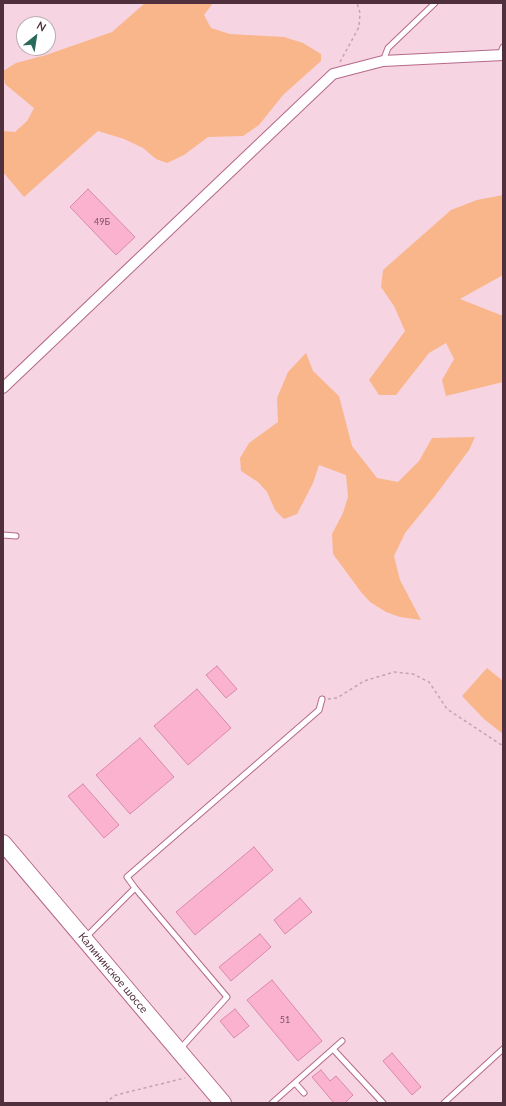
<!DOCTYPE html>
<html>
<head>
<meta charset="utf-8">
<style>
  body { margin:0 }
  #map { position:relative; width:506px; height:1106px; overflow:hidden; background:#f7d4e1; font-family:Lato,sans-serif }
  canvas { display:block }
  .frame { position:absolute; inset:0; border:4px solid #51303e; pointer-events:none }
  .north { position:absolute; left:16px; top:16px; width:40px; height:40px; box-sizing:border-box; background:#fff; border:1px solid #b9acb2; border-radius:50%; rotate:30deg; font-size:11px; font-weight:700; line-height:16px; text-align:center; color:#51303e }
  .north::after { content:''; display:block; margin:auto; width:14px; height:18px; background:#286a59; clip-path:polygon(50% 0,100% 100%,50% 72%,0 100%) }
</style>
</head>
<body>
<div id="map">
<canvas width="506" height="1106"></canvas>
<div class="frame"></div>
<div class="north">N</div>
</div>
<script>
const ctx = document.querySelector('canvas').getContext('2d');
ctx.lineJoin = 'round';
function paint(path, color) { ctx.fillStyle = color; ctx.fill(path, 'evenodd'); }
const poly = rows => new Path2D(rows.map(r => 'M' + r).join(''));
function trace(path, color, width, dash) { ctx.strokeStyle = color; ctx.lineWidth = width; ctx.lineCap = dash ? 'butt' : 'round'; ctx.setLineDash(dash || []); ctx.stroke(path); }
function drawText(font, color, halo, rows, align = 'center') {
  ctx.font = font + ' Lato,sans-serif'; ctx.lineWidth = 3.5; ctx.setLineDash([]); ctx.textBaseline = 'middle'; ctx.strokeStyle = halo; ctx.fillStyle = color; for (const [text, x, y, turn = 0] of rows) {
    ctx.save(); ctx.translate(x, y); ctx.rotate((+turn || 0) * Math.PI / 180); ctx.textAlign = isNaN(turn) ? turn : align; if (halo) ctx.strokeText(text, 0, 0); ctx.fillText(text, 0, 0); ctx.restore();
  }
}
const green = poly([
  [145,3,213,3,204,15,211,28,230,34,284,37,303,43,321,54,321,61,283,95,259,125,243,136,208,137,184,155,167,163,156,159,143,148,124,139,98,131,24,197,3,172,3,131,15,132,27,121,34,108,5,84,3,71,16,63,46,55,112,32],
  [503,195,503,275,460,299,503,316,503,382,446,396,442,380,454,359,446,343,429,353,396,395,379,395,369,380,405,331,394,306,381,287,383,270,451,210,477,200],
  [306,353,313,371,339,396,352,446,377,478,398,482,419,461,432,438,475,437,469,450,435,496,405,533,394,556,400,580,421,620,400,617,386,612,370,602,361,592,333,554,332,534,343,513,348,497,346,475,319,465,313,483,297,514,284,519,275,510,267,492,258,482,241,471,240,458,249,443,278,422,277,398,288,372],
  [487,668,503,681,503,734,484,719,462,696]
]);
const building = poly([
  [88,189,135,237,116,255,70,207,88,189],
  [217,666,237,689,226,698,206,675,217,666],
  [197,689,231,728,188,765,154,726,197,689],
  [140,738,174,777,130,814,96,775,140,738],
  [83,784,119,825,104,838,68,796,83,784],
  [254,847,273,870,195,935,176,912,254,847],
  [300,898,312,912,285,934,274,920,300,898],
  [260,934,271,947,231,981,219,967,260,934],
  [272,980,322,1041,298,1061,247,1000,272,980],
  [235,1009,249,1026,234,1038,220,1021,235,1009],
  [392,1053,421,1087,412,1095,383,1061,392,1053],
  [321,1070,330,1081,336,1076,353,1095,345,1103,334,1103,312,1077,321,1070]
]);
const path = poly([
  [340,62,359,27,360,13,357,3],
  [328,699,337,698,364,681,394,672,413,674,429,682,447,709,503,746],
  [105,1103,116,1095,185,1078]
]);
const service = poly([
  [500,55,503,47],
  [383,61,388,48,435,3],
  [3,535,16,536],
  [135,888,127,877,319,710,322,699],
  [86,937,135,888,227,997,180,1049],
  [333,1049,383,1103],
  [295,1083,304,1093],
  [272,1103,342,1041],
  [444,1103,503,1049]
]);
const minor = poly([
  [3,388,333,74,383,61,503,55]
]);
const primary = poly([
  [3,843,223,1103]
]);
const numberNames = [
  ["49Б",102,222],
  ["51",285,1020]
];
const streetNames = [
  ["Калининское шоссе",113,973,50]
];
paint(green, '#f9b68b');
paint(building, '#fab2ce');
trace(building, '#d888a9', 1);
trace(service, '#b56989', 7);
trace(minor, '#b56989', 12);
trace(primary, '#b56989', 18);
trace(path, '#c5a2b0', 1.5, [3, 3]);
trace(service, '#fff', 5);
trace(minor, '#fff', 10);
trace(primary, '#fff', 16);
drawText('9px', '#7b5062', null, numberNames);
drawText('11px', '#51303e', '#fff', streetNames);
</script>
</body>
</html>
